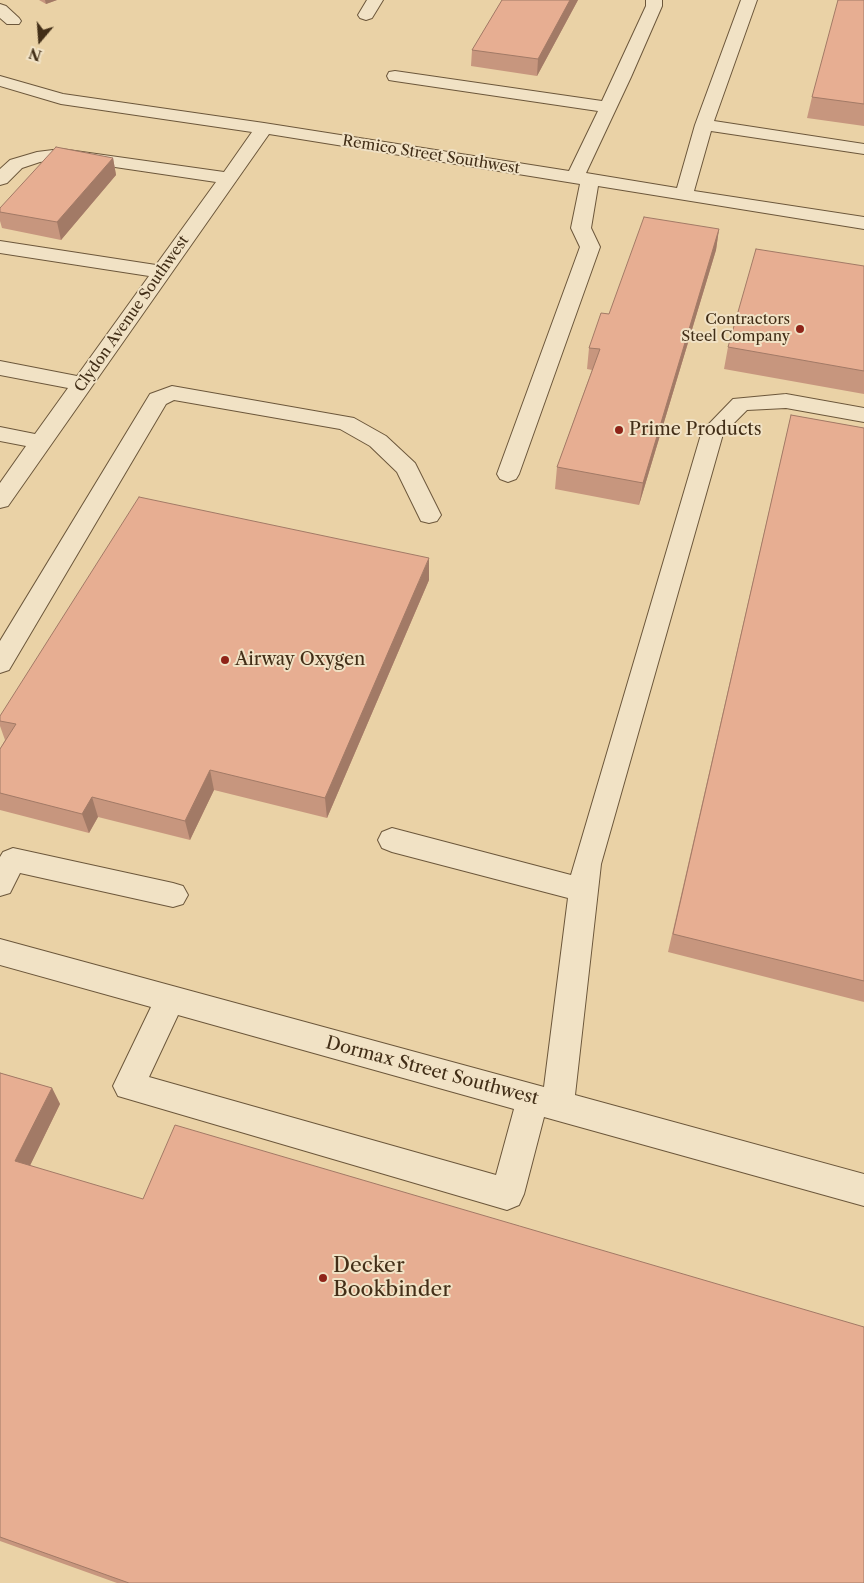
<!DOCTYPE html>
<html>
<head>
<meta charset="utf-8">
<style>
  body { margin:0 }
  #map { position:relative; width:864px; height:1583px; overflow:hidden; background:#ead2a6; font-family:"Libre Caslon Text",serif }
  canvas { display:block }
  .north { position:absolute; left:15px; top:15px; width:50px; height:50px; -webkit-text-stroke:4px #f1e2c5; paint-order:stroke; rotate:198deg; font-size:14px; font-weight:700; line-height:20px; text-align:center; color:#422e17 }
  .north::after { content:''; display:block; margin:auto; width:18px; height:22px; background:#422e17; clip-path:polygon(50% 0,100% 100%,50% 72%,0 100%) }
</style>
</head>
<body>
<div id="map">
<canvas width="864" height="1583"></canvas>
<div class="north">N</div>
</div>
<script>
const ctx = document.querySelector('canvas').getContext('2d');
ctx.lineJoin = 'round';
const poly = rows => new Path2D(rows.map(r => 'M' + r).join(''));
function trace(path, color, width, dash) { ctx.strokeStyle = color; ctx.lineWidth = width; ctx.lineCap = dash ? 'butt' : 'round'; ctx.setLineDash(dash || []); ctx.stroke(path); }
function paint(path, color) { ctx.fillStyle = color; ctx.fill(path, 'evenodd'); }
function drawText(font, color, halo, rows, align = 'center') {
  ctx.font = font + ' "Libre Caslon Text",serif'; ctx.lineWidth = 4; ctx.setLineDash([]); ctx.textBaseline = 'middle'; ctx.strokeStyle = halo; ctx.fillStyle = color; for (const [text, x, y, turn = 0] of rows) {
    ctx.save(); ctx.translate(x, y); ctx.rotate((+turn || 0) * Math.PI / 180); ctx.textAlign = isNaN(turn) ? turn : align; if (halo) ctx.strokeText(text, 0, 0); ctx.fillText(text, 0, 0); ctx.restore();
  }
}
const minor = poly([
  [367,0,383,0,372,18,366,20,360,18,358,15,367,0],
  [646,0,662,0,662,6,631,77,586,173,677,188,695,125,741,0,757,0,714,121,864,144,864,154,711,131,694,191,864,217,864,229,598,186,591,228,600,247,519,474,516,479,508,482,500,479,497,474,580,247,571,228,580,184,269,134,8,506,0,508,0,483,26,446,0,441,0,427,35,434,68,388,0,375,0,361,77,376,149,276,0,253,0,241,156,265,216,182,61,159,40,162,22,168,7,183,0,185,0,169,10,160,37,152,61,149,224,172,252,132,61,104,0,86,0,76,63,94,264,123,569,171,598,111,395,81,389,80,387,76,389,72,395,71,602,101,646,6,646,0],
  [0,4,6,6,19,18,21,21,19,24,7,24,0,18,0,4],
  [172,386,354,418,386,436,415,463,441,515,437,521,429,523,421,521,397,472,370,446,340,429,174,400,166,404,9,670,0,673,0,641,150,394,172,386],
  [786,394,864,408,864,422,786,408,747,410,723,434,601,864,575,1095,864,1174,864,1206,544,1117,524,1194,519,1205,507,1210,118,1096,113,1086,151,1007,0,965,0,939,544,1087,568,898,392,852,382,848,378,840,382,832,392,828,571,875,702,431,733,399,786,394],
  [178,1015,514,1109,496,1175,149,1077,178,1015],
  [13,848,173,883,183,886,188,895,183,904,173,907,20,873,10,893,0,896,0,857,3,852,13,848]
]);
const wall = poly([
  [39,0,57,0,46,4],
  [502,0,578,0,537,76,471,66,472,50],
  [864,0,864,126,807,118,812,97],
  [113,158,116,175,61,240,2,228,0,221,0,208],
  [719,229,716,250,639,505,555,489,557,467,592,370,587,369,589,348,609,314],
  [864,266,864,394,724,369,728,347],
  [791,415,864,428,864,1002,668,952],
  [429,580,327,818,214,790,190,840,98,817,89,833,0,810,0,749,5,740,0,726,0,716],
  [0,1073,52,1088,60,1104,30,1165,864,1583,117,1583,0,1541]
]);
const shadedWall = poly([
  [45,0,57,0,46,4],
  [570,0,578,0,537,76,538,59],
  [113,158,116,175,61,240,57,222],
  [719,229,716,250,639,505,643,483],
  [429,558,429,580,327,818,325,798],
  [210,770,214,790,190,840,185,821],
  [92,797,98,817,89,833,82,814],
  [52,1088,60,1104,25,1176,15,1161]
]);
const building = poly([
  [502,0,570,0,538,59,472,50,502,0],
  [838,0,864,0,864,104,812,97,838,0],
  [56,147,113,158,57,222,0,212,0,208,56,147],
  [644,217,719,229,643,483,557,467,600,349,589,348,601,313,609,314,644,217],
  [756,249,864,266,864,371,728,347,756,249],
  [791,415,864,428,864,981,673,934,791,415],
  [139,497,429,558,325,798,210,770,185,821,92,797,82,814,0,793,0,749,16,724,0,721,0,716,139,497],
  [0,1073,52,1088,15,1161,143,1199,175,1125,864,1327,864,1583,129,1583,0,1537,0,1073]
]);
const markers = [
  [800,329,5,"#8f2418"],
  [619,430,5,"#8f2418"],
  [225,660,5,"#8f2418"],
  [323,1278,5,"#8f2418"]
];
const farStreetnames = [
  ["Remico Street Southwest",431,155,9],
  ["Clydon Avenue Southwest",132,314,-55]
];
const farPoinames = [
  ["Contractors",790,320],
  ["Steel Company",790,337]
];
const poiNames = [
  ["Prime Products",629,430],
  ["Airway Oxygen",235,660]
];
const streetNames = [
  ["Dormax Street Southwest",432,1071,15]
];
const nearPoinames = [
  ["Decker",333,1266],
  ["Bookbinder",333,1290]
];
trace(minor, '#6c573b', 2);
paint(minor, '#f1e2c5');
paint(wall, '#c7967e');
paint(shadedWall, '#a27a66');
paint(building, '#e7ae92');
trace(building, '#a27a66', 1);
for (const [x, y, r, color] of markers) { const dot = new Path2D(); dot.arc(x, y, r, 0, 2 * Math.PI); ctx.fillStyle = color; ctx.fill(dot); trace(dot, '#f1e2c5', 2); }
drawText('15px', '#422e17', '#f1e2c5', farStreetnames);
drawText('15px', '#422e17', '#f1e2c5', farPoinames, 'right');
drawText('18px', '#422e17', '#f1e2c5', poiNames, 'left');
drawText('18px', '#422e17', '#f1e2c5', streetNames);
drawText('21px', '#422e17', '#f1e2c5', nearPoinames, 'left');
</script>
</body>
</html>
